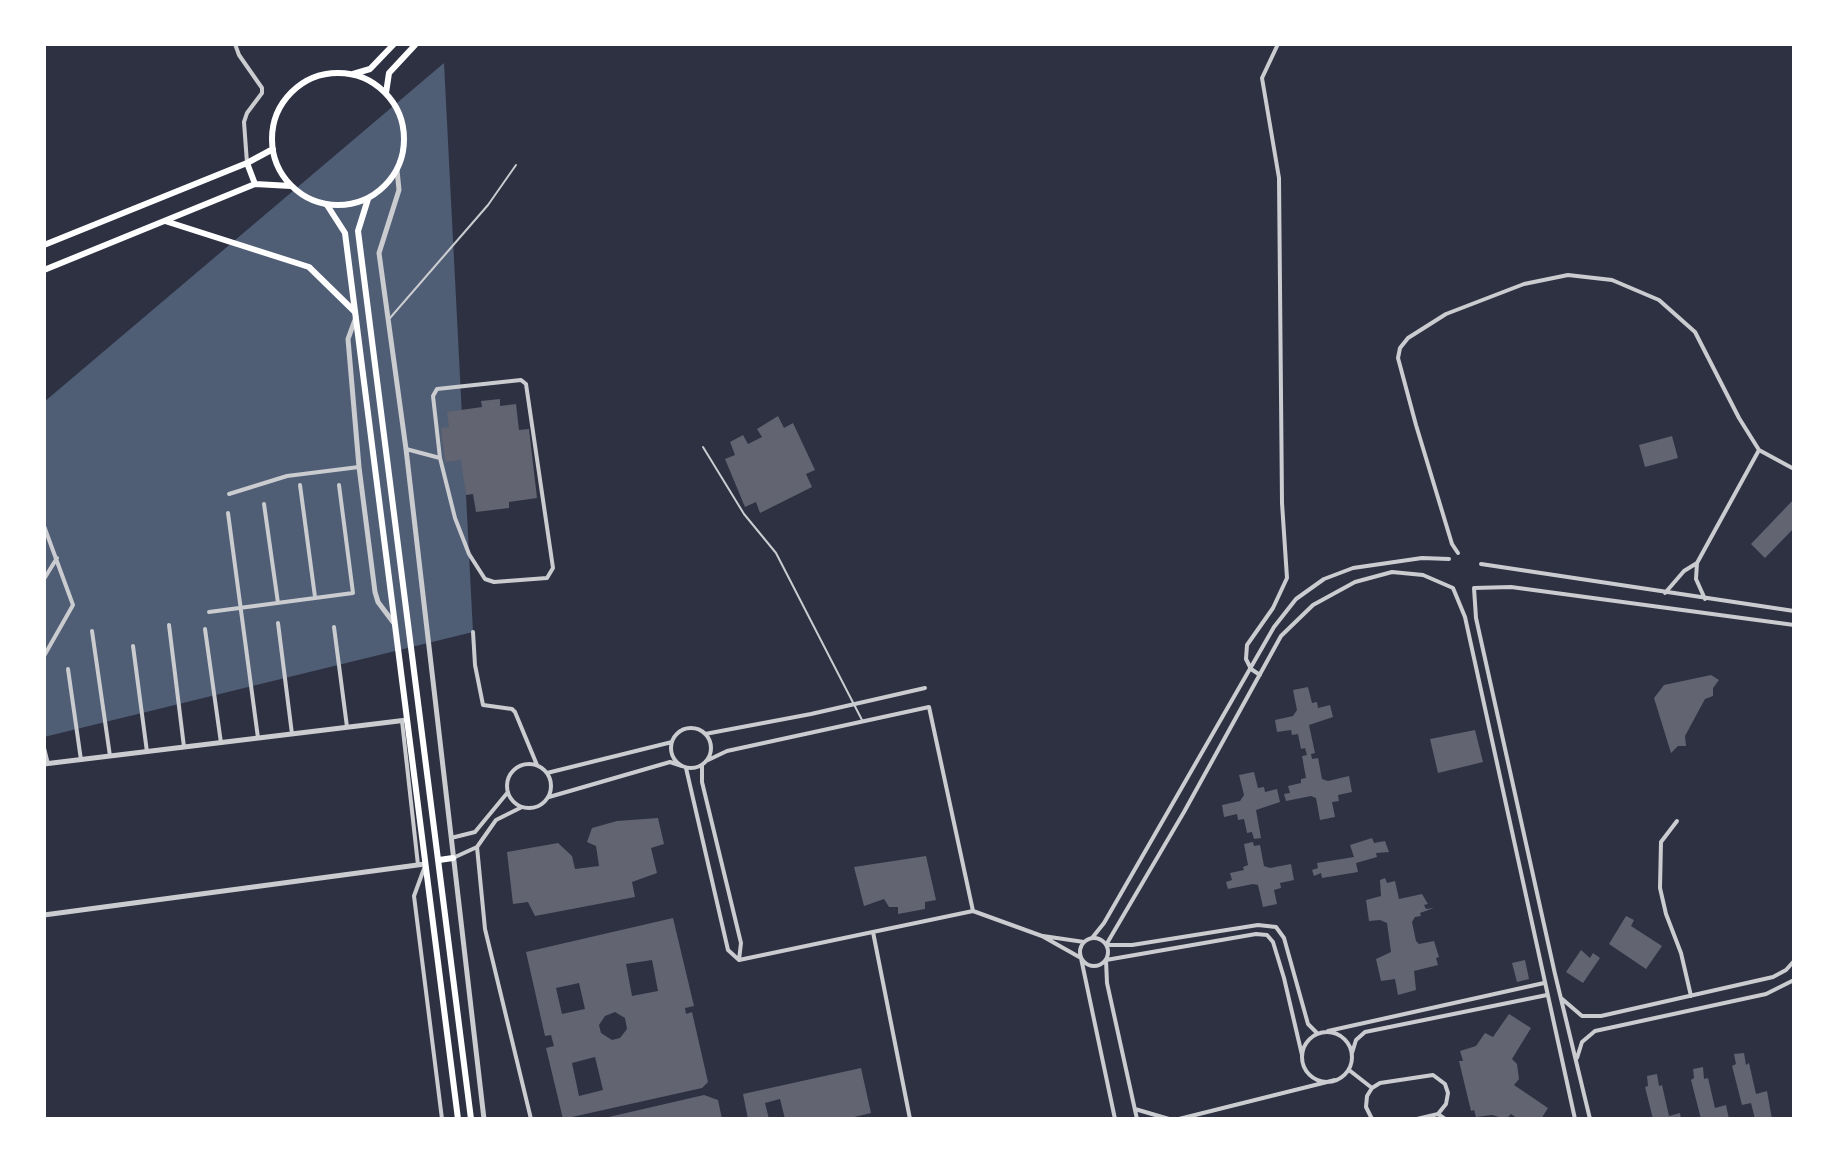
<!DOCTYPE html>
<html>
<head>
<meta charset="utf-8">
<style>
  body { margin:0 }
  #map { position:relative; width:1838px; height:1163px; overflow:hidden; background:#2d3142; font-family:"Noto Sans",sans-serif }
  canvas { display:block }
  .frame { position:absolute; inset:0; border:46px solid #fff; pointer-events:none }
</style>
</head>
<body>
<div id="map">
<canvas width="1838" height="1163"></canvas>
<div class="frame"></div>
</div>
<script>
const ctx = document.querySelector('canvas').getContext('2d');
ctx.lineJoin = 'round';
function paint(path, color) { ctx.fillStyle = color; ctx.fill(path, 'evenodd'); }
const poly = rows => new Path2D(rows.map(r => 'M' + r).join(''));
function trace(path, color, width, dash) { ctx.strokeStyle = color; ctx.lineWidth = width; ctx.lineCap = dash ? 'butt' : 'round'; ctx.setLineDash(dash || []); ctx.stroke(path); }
const water = poly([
  [444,63,473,632,44,737,44,402]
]);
const building = poly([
  [500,399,500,406,516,404,519,430,529,429,537,498,509,502,509,508,476,512,473,494,466,495,461,460,445,462,441,428,449,427,447,412,482,407,481,401],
  [778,416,784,428,793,423,815,470,806,474,812,487,760,513,756,502,745,507,725,459,735,455,730,442,743,435,748,444,762,437,757,429],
  [1672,436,1678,458,1645,467,1639,445],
  [1794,499,1794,528,1765,558,1751,544],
  [1711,675,1719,680,1713,688,1713,696,1705,699,1685,736,1686,746,1678,746,1671,753,1654,698,1664,685],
  [1308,687,1312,703,1317,702,1318,708,1330,705,1333,717,1309,725,1315,753,1311,754,1312,759,1318,758,1322,779,1328,781,1349,776,1352,792,1338,795,1339,801,1332,802,1335,817,1320,820,1316,798,1311,796,1286,801,1284,794,1290,793,1288,786,1301,783,1301,779,1306,778,1302,756,1307,755,1305,748,1301,749,1298,734,1292,735,1291,730,1277,732,1275,720,1293,716,1297,710,1293,690],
  [1475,730,1483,762,1438,773,1430,739],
  [1254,772,1258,788,1264,787,1265,792,1277,789,1280,802,1256,810,1261,838,1254,839,1252,832,1247,833,1244,819,1238,820,1237,814,1224,817,1222,805,1240,801,1244,795,1239,775],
  [658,818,664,844,651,848,657,873,632,882,635,897,535,916,528,902,513,904,507,852,558,843,572,856,575,869,599,866,596,846,587,842,592,828,617,821],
  [1372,838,1374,843,1385,841,1389,852,1376,853,1377,857,1356,863,1358,872,1322,878,1321,873,1314,876,1312,870,1318,868,1317,863,1354,857,1350,845],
  [1253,842,1254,846,1260,845,1264,866,1270,868,1291,864,1294,880,1280,883,1281,888,1274,890,1277,904,1263,907,1258,885,1253,884,1228,889,1226,882,1232,880,1230,873,1244,870,1243,867,1248,865,1244,844],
  [926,856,936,900,925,902,925,909,898,914,898,907,889,907,884,899,864,906,854,867],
  [1385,878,1387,883,1395,881,1399,899,1422,894,1428,904,1424,905,1426,909,1434,908,1420,913,1421,916,1415,917,1412,922,1416,941,1419,944,1434,941,1439,957,1436,958,1438,965,1414,971,1416,990,1398,995,1395,979,1381,981,1376,959,1391,952,1387,923,1380,920,1369,921,1366,900,1381,896,1380,880],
  [1626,916,1634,920,1631,926,1662,946,1646,969,1609,944],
  [673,918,694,1006,685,1008,686,1014,692,1012,708,1082,702,1088,563,1119,546,1048,554,1046,551,1035,545,1036,526,952],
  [652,960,658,991,632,996,626,964],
  [579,983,585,1009,562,1014,556,988],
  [615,1012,625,1018,627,1029,620,1038,612,1040,601,1033,599,1025,605,1016],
  [595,1057,603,1090,579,1096,572,1063],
  [1581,950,1590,958,1593,953,1600,958,1583,983,1566,972],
  [1525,960,1529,979,1517,982,1512,963],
  [1509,1014,1531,1028,1512,1059,1517,1064,1519,1079,1514,1085,1548,1108,1541,1119,1518,1119,1511,1114,1506,1119,1492,1115,1476,1117,1474,1110,1471,1111,1459,1061,1463,1061,1460,1051,1476,1046,1485,1033,1493,1037],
  [1744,1053,1746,1065,1749,1063,1756,1094,1767,1091,1772,1119,1755,1119,1751,1103,1742,1105,1732,1066,1736,1064,1734,1054],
  [1703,1067,1704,1079,1708,1078,1715,1108,1726,1105,1729,1119,1710,1119,1710,1117,1701,1119,1691,1080,1694,1078,1693,1069],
  [861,1068,871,1113,846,1119,785,1119,780,1099,765,1103,769,1119,748,1119,743,1094],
  [1657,1074,1659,1086,1662,1085,1669,1116,1680,1113,1681,1119,1653,1119,1645,1087,1648,1086,1647,1076],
  [704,1095,718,1100,722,1119,600,1119]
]);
const service = poly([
  [390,318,488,205,516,165],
  [703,447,744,514,776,553,862,720]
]);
const minor = poly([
  [235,44,239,55,262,88,262,93,247,113,244,122,247,163],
  [406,449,440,458,455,518,469,554,485,579,494,582,547,578,553,568,526,384,521,380,437,389,433,396,440,458],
  [300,485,315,597],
  [229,494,287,476,359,467],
  [264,504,278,603],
  [228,513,258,738],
  [44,526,73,605,44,656],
  [1458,553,1452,544,1416,425,1398,358,1400,348,1408,338,1446,314,1524,284,1568,275,1612,280,1659,300,1695,332,1739,418,1759,450,1794,469],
  [1697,563,1759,450],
  [1481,564,1794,611],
  [44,579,57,558],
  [1665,593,1684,571,1697,563,1696,579,1705,599],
  [209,612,353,593,339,485],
  [278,623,292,734],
  [169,625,184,747],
  [334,627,347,727],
  [205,629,221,743],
  [92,631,110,756],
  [473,632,475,665,483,705,512,709,515,712,537,765],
  [133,646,147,752],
  [68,669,81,760],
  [1260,675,1251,669,1246,659,1247,645,1273,608,1287,578,1282,503,1279,178,1262,78,1278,44],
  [402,721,418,865],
  '671 748a20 20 0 1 1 40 0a20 20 0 1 1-40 0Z',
  [705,734,811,714,925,688],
  [44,748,48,764],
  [706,761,727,751,929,707,973,911],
  '507 786a22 22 0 1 1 44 0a22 22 0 1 1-44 0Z',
  [702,765,702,782,741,943,739,960],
  [686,768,728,950,739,960],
  [547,773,672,742],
  [549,797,670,762,682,766],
  [1677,821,1661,842,1660,888,1666,914,1681,953,1691,996],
  [451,838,475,832,508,792],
  [477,847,485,929,531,1119],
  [453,858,477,847,496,820,522,807],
  [425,866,414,896,442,1119],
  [873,932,910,1119],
  [1043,936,1084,942],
  '1080 952a14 14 0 1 1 28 0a14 14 0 1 1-28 0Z',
  [1092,938,1104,923,1274,627,1296,599,1324,579,1353,568,1422,558,1449,559],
  [739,960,973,911,1042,936,1081,958,1115,1119],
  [1561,998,1582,1016,1601,1016,1773,977,1786,970,1794,961],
  [1328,1031,1544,983],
  '1302 1057a25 25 0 1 1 50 0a25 25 0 1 1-50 0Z',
  [1317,1033,1308,1024,1284,938,1276,927,1258,925,1132,945,1106,945,1184,812,1281,636,1313,605,1355,582,1392,572,1423,575,1453,588,1465,617,1575,1119],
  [1352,1053,1356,1040,1365,1032,1547,995],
  [1577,1058,1582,1042,1595,1031,1766,994,1794,980],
  [1349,1070,1372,1088],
  [1135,1109,1169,1119],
  [1438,1114,1445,1119],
  [1137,1119,1107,983,1106,960,1256,934,1267,935,1273,942,1284,978,1302,1055],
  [1179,1119,1335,1080],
  [1372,1119,1366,1107,1367,1096,1372,1088,1380,1083,1433,1075,1445,1084,1448,1093,1446,1104,1438,1114,1417,1119],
  [1590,1119,1555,974,1476,618,1474,588,1511,587,1794,625]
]);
const tertiary = poly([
  [397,170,399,190,379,253,406,449,484,1119],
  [356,317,348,339,359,467,375,592,378,602,393,622],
  [44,764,407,720],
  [44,915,425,864]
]);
const secondary = poly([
  '272 139a66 66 0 1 1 132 0a66 66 0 1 1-132 0Z',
  [353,74,370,69,394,44],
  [386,93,389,73,416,44],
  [247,163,255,184],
  [165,221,309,267,355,312],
  [44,245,247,163,273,149],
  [44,270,255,184,291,186]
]);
const primary = poly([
  [368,199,358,231,471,1119],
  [327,205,345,233,458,1119],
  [439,860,453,858]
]);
paint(water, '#4f5d75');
paint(building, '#626471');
trace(service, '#caccd0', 2);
trace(minor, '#caccd0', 4);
trace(tertiary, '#caccd0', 5);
trace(secondary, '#fff', 6);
trace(primary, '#fff', 6);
</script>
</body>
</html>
